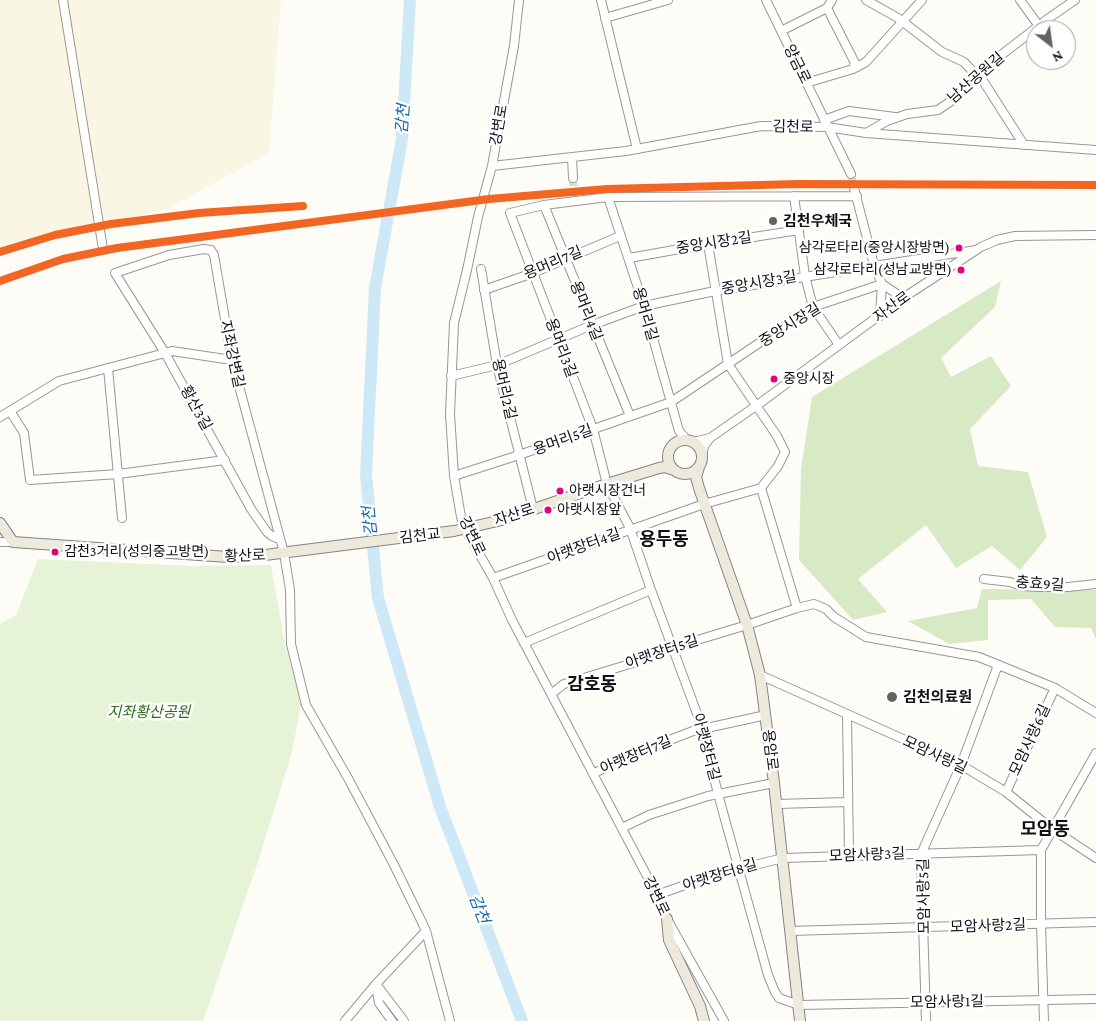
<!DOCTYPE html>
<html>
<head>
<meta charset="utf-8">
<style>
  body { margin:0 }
  #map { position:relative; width:1096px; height:1021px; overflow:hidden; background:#fdfcf7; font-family:"Crimson Pro",serif }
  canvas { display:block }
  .north { position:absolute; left:1026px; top:20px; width:50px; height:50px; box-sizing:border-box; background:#fff; border:1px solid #a0a0a0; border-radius:50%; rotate:150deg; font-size:14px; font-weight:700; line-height:20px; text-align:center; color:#111 }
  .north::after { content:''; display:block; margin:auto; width:18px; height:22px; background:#646362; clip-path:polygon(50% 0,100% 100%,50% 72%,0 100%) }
</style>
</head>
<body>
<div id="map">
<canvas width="1096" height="1021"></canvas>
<div class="north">N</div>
</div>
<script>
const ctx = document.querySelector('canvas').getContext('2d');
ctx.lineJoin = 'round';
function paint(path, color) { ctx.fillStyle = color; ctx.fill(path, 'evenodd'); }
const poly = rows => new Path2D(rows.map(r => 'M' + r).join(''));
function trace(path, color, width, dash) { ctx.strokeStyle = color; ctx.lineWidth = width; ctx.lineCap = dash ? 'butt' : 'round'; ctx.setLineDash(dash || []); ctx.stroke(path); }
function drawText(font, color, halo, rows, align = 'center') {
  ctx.font = font + ' "Crimson Pro","Noto Sans KR",serif'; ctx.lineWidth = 5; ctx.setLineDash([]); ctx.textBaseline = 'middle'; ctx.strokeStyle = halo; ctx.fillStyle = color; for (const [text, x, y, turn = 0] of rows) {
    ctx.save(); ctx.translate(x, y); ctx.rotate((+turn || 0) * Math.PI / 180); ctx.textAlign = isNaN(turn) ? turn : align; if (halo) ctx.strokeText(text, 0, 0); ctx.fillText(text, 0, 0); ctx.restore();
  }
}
const farmland = poly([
  [0,0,281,0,269,153,169,208,0,251]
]);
const green = poly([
  [38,559,193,566,271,565,284,640,301,704,292,752,257,865,203,1021,0,1021,0,624,16,615]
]);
const forest = poly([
  [1001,281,995,307,941,358,951,377,991,356,1011,386,970,429,978,466,1028,472,1047,537,1020,570,992,546,956,568,926,525,858,579,887,612,853,620,799,560,801,469,812,397],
  [982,589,1096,590,1096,639,1091,628,1055,627,1031,599,988,600,988,640,949,644,908,621,977,608]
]);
const river = poly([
  [410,0,402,139,375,288,366,475,378,598,440,807,522,1021]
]);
const minorTunnel = poly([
  [851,174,854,188],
  [573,178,574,196]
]);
const minor = poly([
  [63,0,103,249],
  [519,0,514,46,492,166,478,217,467,270,454,323,450,414,454,476,461,517,465,529,493,578,512,620,657,895,667,919,724,1021],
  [601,0,637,149],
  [766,0,851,174],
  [866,0,898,18,942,52,964,62,976,75],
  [1020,0,1039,26],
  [827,8,855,63,853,69],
  [605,18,668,0],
  [781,31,827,8,832,0],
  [978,73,1024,145],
  [806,83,853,69,866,62,922,0],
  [824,120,849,111,895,117],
  [866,133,887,121,907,114,938,110,957,97,978,73,1049,18,1075,0],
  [572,157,573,178],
  [492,166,626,151,761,126,827,127,866,133,1096,150],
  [854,188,874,265,882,284,880,316],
  [794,196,805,276,813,307,839,345],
  [857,196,608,197,544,205,510,213,593,429,607,484,630,528,651,590,702,727,718,794,768,975,775,992,779,998,799,1005,1096,999],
  [608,197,644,306,679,431,687,440],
  [544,205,630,416],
  [629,258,708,244,799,230],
  [481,269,497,365,533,509],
  [882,284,903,298],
  [484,290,533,273,620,236],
  [108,368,122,518],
  [451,376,497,365,592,325,644,306,715,291,976,250],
  [10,411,24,433,30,480,118,474,225,460],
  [0,417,59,381,165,353,172,351,232,360],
  [693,442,710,438,756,406,903,298,981,247,997,240,1015,236,1096,235],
  [702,456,704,446,710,438],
  [454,476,519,455,671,402,813,307,882,284],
  [761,488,797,608],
  [279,539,272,536,267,532,251,509,165,353,115,273,169,255,204,249,211,250,214,255,232,360,284,553,290,590,291,644,306,705,349,780,394,865,419,916,426,931,450,1021],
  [0,542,13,542],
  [493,578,704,504,761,488,778,466,785,452,777,436,728,364,708,244],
  [984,579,1010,582,1022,586,1039,587,1068,587,1096,584],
  [524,643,651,590],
  [760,675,961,765,1006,792,1052,829,1096,858],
  [551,694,564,684,633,663,661,651,747,625,797,608,814,604,826,609,834,617,866,637,979,657,1055,688,1096,713],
  [847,714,849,856],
  [593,774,623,758,693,731,766,715],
  [1006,792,1055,688],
  [777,804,848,802],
  [622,828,649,815,708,796,774,783],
  [657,895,707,877,783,858,1041,850],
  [790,931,1096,922],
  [376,984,404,1021],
  [376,986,379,1003,392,1021],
  [345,1021,376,984,426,931],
  [926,1021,921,854,961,765,998,665],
  [1044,1021,1041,924,1041,850,1096,753]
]);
const major = poly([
  '668 457a17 17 0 1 1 34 0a17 17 0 1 1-34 0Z',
  [699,467,696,477,699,488,747,625,760,675,774,783,800,1021],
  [0,523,13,542,228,557,257,556,454,531,502,520,607,484,659,468,665,467,674,470],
  [667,919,669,940,700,1006,704,1021]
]);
const rail1 = poly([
  [0,252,55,235,111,224,199,213,303,206],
  [0,281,63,259,117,248,489,199,607,189,798,184,1096,185]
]);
const markers = [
  [773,221,5,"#646362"],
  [959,248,4.5,"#e5007d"],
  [961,270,4.5,"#e5007d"],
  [774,379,4.5,"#e5007d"],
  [560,491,4.5,"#e5007d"],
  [548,510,4.5,"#e5007d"],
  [55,552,4.5,"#e5007d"],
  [892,697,6,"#646362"]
];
const busNames = [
  ["삼각로타리(중앙시장방면)",950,248,"right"],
  ["삼각로타리(성남교방면)",952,270,"right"],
  ["중앙시장",783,379],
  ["아랫시장건너",569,491],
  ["아랫시장앞",557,510],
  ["감천3거리(성의중고방면)",64,552]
];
const streetNames = [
  ["양금로",797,64,64],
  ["남산공원길",976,78,-41],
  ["강변로",499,125,-80],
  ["김천로",793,127,1],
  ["중앙시장2길",714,243,-9],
  ["용머리7길",553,263,-23],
  ["중앙시장3길",759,283,-10],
  ["자산로",892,307,-36],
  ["용머리4길",586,311,68],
  ["용머리길",645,314,74],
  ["중앙시장길",790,325,-32],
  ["용머리3길",561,348,69],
  ["지좌강변길",232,354,78],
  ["용머리2길",504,389,77],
  ["황산3길",196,408,61],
  ["용머리5길",563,440,-20],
  ["자산로",514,515,-18],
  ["김천교",420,536,-7],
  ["강변로",472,536,65],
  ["아랫장터4길",584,546,-20],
  ["황산로",245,556,-2],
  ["충효9길",1040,584,4],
  ["아랫장터5길",662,652,-19],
  ["모암사랑6길",1030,740,-65],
  ["아랫장터길",706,747,75],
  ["용암로",770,750,83],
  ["아랫장터7길",636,755,-23],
  ["모암사랑길",935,755,25],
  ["모암사랑3길",867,855,-2],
  ["아랫장터8길",720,875,-17],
  ["강변로",656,896,65],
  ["모암사랑5길",924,896,-91],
  ["모암사랑2길",988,926,-2],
  ["모암사랑1길",947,1002,-1]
];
const poiNames = [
  ["김천우체국",783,221],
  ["김천의료원",903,697]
];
const parkNames = [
  ["지좌황산공원",149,712]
];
const waterNames = [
  ["감천",403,119,-86],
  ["감천",370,521,-96],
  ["감천",479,909,69]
];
const quarterNames = [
  ["용두동",664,539],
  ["감호동",592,684],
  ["모암동",1045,829]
];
paint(farmland, '#f9f7e4');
paint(green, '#e7f3d7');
paint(forest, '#d8eac5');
trace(river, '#cde8f7', 12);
trace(minorTunnel, '#dad9d4', 8, [8, 4]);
trace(minor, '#979795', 10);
trace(major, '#858482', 12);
trace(minor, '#fffffe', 8);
trace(major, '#ede9dc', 10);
trace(rail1, '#f26522', 8);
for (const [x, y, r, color] of markers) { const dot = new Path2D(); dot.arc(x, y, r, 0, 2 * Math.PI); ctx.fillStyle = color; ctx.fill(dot); trace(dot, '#fff', 2); }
drawText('14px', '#111', '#fff', busNames, 'left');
drawText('15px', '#111', '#fff', streetNames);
drawText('bold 15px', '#111', '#fff', poiNames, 'left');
drawText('italic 15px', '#2f6b1f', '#fff', parkNames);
drawText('italic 16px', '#1768a6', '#fff', waterNames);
drawText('bold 18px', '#111', '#fff', quarterNames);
</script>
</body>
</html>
